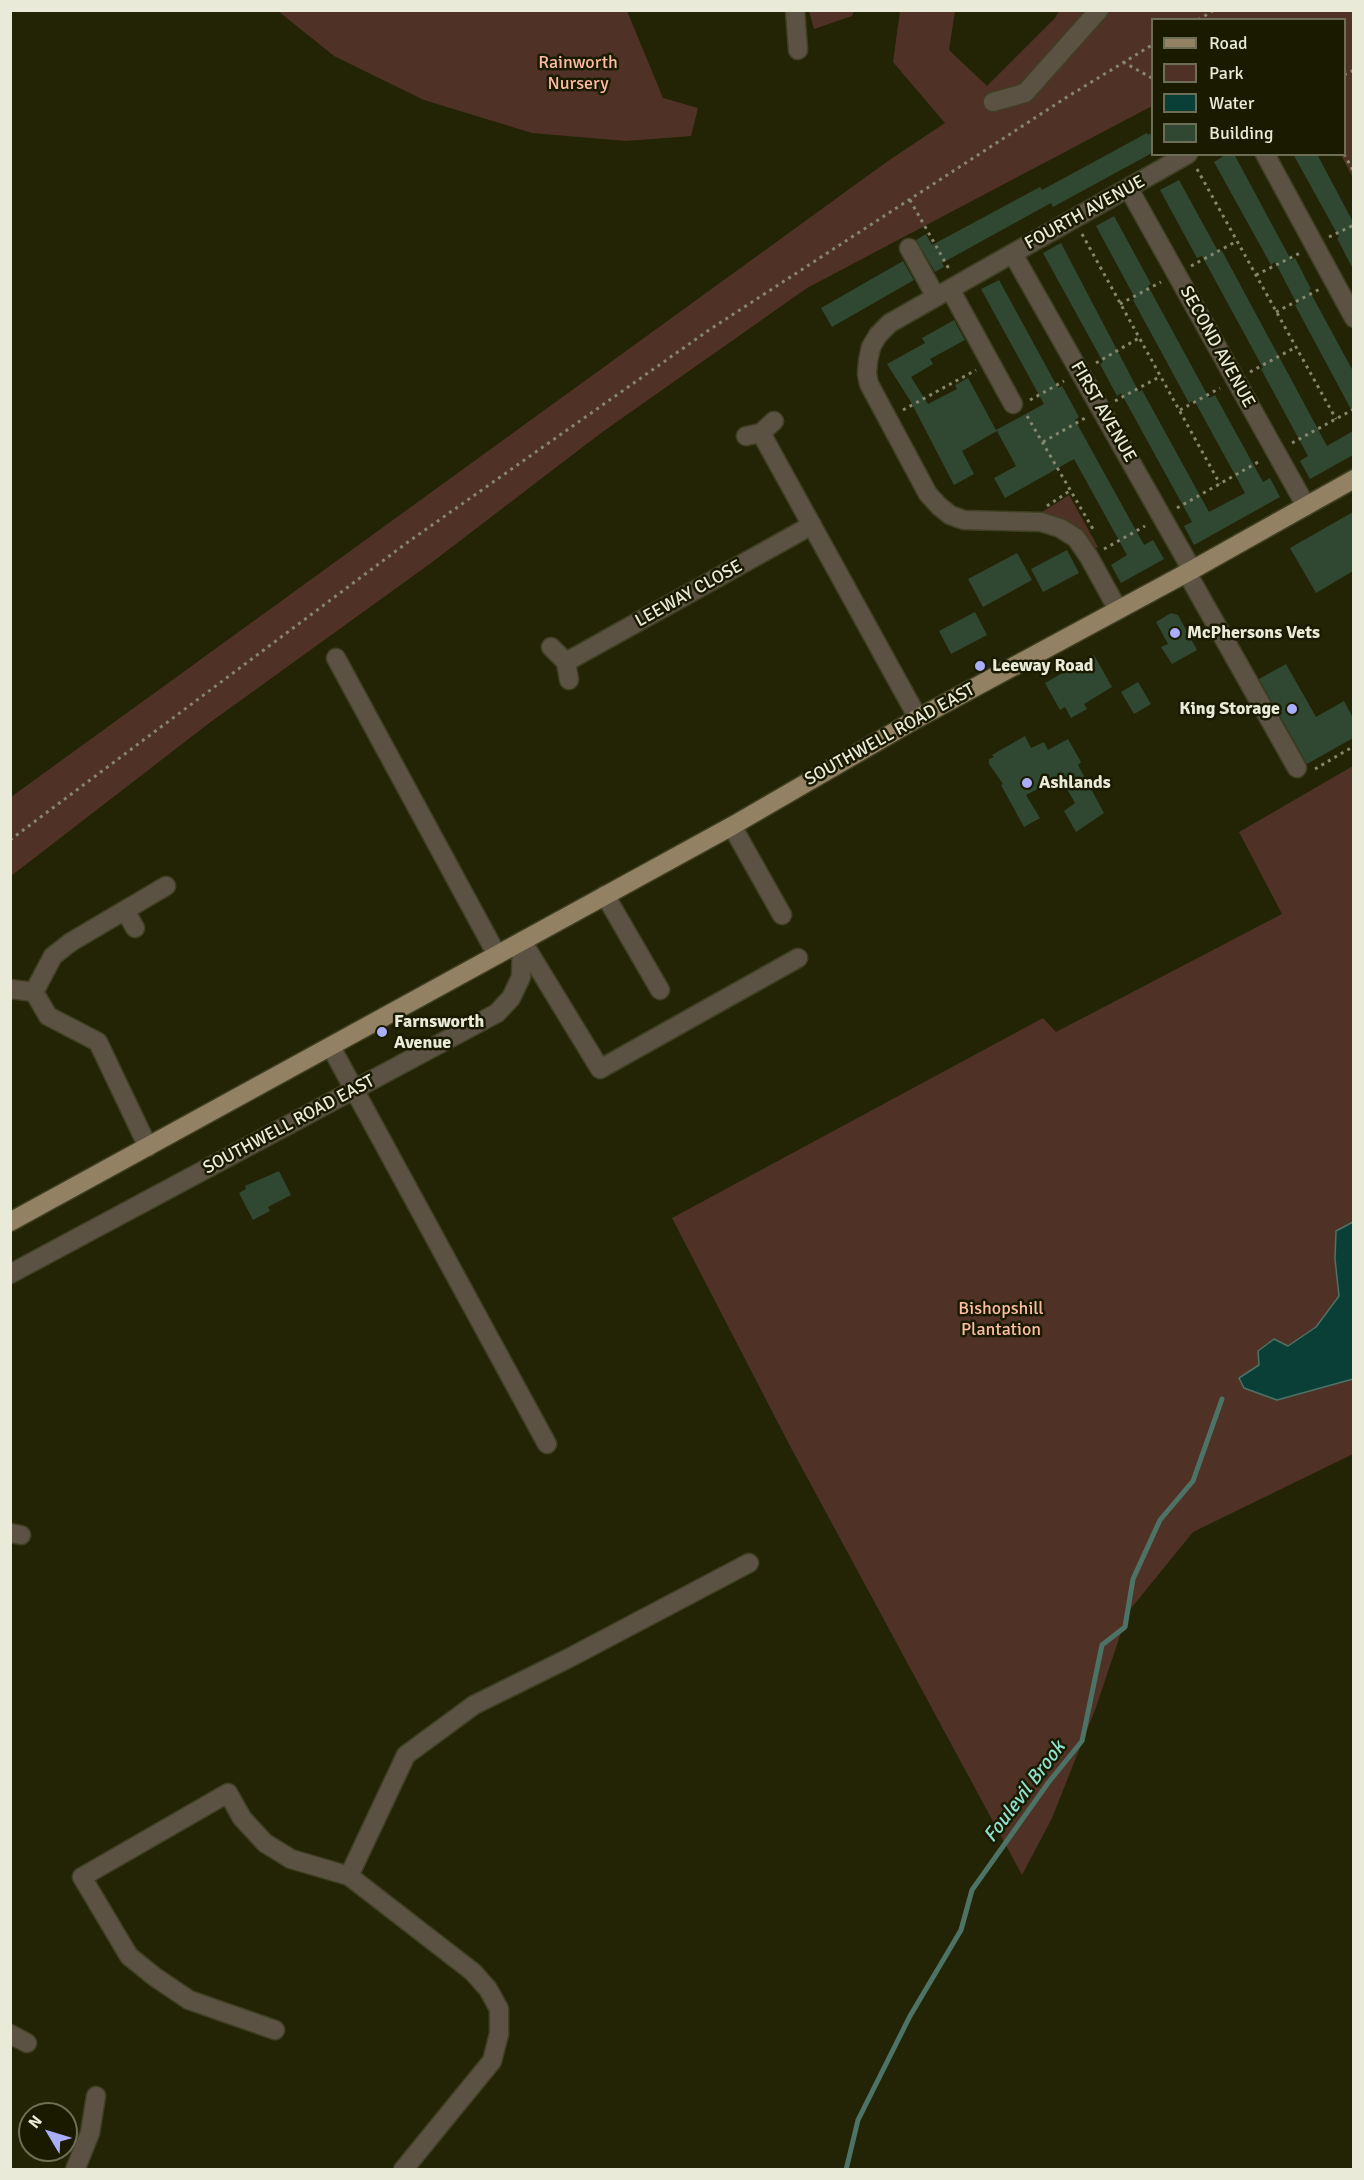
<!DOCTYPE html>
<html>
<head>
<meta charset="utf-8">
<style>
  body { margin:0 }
  #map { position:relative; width:1364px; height:2180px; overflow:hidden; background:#232405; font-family:Signika,sans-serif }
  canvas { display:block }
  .frame { position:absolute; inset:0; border:12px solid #e9ebd8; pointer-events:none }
  .legend { position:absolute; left:1151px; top:18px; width:195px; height:138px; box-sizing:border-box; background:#191a00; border:2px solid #6c6e56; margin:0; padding:8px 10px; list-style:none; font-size:18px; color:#e9ebd8 }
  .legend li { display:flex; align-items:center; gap:12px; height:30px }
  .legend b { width:30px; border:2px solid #6c6e56 }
  .north { position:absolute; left:18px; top:2102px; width:60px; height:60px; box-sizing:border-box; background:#191a00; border:2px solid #6c6e56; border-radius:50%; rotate:308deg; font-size:16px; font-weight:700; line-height:24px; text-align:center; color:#e9ebd8 }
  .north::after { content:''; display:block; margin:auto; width:21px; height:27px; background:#abaffb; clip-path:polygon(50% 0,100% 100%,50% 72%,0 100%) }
</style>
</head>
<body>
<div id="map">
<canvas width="1364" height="2180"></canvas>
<div class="frame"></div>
<ul class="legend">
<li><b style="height:8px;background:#938164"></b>Road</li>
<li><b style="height:16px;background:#4f3225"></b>Park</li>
<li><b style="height:16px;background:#0a3f37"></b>Water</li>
<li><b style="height:16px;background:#304831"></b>Building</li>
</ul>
<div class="north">N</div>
</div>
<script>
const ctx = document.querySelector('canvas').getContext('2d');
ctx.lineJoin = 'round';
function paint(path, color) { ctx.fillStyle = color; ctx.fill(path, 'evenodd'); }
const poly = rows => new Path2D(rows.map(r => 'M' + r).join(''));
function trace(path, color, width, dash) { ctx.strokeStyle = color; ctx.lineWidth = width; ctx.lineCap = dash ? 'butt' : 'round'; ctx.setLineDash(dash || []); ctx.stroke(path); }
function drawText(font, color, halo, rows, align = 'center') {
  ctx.font = font + ' Signika,sans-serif'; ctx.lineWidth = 5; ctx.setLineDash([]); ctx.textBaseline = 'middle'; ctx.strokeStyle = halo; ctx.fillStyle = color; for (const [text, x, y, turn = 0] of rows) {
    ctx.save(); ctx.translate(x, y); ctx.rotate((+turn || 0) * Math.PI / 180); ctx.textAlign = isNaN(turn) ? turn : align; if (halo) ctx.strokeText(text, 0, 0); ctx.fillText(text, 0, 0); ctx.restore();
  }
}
const green = poly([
  [278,11,627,11,663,98,698,108,691,136,626,141,532,133,424,100,334,56],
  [809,11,809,10,854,11,852,16,814,29],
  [900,11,955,11,949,50,987,86,1055,18,1059,11,1353,11,1353,178,1341,155,1344,154,1344,20,1152,20,1152,106,807,288,601,433,431,563,208,724,11,876,11,797,888,161,945,123,893,62],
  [1069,495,1098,547,1093,550,1083,534,1074,525,1039,514],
  [1353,766,1353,1222,1336,1232,1335,1259,1339,1295,1316,1327,1288,1347,1277,1400,1353,1379,1353,1454,1193,1532,1128,1612,1095,1710,1052,1818,1022,1875,789,1444,672,1218,1043,1018,1056,1032,1282,914,1239,832]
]);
const water = poly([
  [1353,1222,1353,1379,1277,1400,1244,1388,1239,1378,1259,1365,1258,1351,1274,1339,1288,1346,1316,1327,1339,1296,1335,1259,1336,1231,1353,1222]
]);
const stream = poly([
  [846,2170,858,2120,910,2016,961,1930,972,1890,1048,1783,1082,1741,1102,1645,1125,1627,1133,1579,1160,1520,1193,1481,1222,1399]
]);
const building = poly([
  [1147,133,1148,135,1152,133,1152,153,1053,207,1051,203,942,263,944,267,935,272,916,240,926,234,932,245,1040,187,1042,190],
  [1227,154,1234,154,1291,260,1295,258,1311,289,1309,290,1353,371,1353,413,1295,305,1297,304,1275,262,1271,265,1214,162],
  [1293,154,1317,154,1353,222,1353,269,1337,238,1339,237],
  [1179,180,1219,253,1222,251,1327,446,1353,431,1353,455,1310,479,1300,461,1308,456,1261,369,1263,368,1202,256,1197,258,1160,190],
  [1114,216,1151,284,1148,286,1209,398,1215,395,1263,482,1270,478,1280,497,1194,545,1184,526,1192,522,1121,393,1117,396,1100,364,1103,362,1043,253,1061,243,1139,392,1142,390,1209,512,1245,493,1194,400,1189,403,1133,300,1135,298,1096,226],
  [903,261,914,280,832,327,821,308],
  [999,280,1058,388,1062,386,1079,417,1075,420,1144,545,1153,540,1164,559,1121,583,1111,565,1127,555,1074,459,1005,498,994,478,1016,466,997,431,962,451,974,474,954,485,911,402,887,364,925,343,922,338,954,320,965,340,930,359,933,364,911,377,928,404,957,389,955,385,968,378,996,430,1044,404,981,289],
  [1353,512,1353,571,1316,593,1290,548],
  [1067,550,1079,573,1043,592,1031,569],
  [1017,553,1032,580,983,607,968,579],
  [975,612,987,635,951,654,939,631],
  [1171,613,1178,615,1197,650,1172,664,1161,647,1168,644,1156,622],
  [1094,655,1112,687,1084,704,1087,709,1071,718,1065,707,1060,710,1045,683],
  [1286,664,1316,717,1344,701,1353,718,1353,738,1307,764,1259,679],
  [1138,682,1151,704,1134,714,1121,692],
  [1025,736,1031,748,1044,742,1048,750,1068,739,1081,762,1078,765,1104,813,1076,832,1064,811,1075,803,1060,777,1026,795,1040,818,1024,827,1001,785,1003,784,989,764,989,759,994,757,992,755],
  [279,1171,291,1195,268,1207,270,1211,253,1220,239,1193,246,1189,245,1186]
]);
const path = poly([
  [1198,20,1214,10],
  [1123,62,1152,78],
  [1344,75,1354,70],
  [1344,154,1354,172],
  [1197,169,1336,419],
  [910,200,949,269],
  [1082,234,1220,484],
  [1329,237,1354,225],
  [1191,266,1237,241],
  [1256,275,1300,253],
  [1120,304,1161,282],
  [1276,312,1320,289],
  [1096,363,1139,338],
  [1250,372,1296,347],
  [1030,400,1064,381],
  [1115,401,1161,376],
  [903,410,976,370],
  [1180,410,1220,388],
  [1027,416,1093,529],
  [1043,442,1085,418],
  [1292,443,1354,409],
  [1047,506,1071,490],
  [1177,508,1260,461],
  [1104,549,1145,526],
  [1315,769,1354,746],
  [10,840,408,542,709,330,1067,97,1152,45]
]);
const minor = poly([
  [795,10,798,50],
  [993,102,1025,93,1099,10],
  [1265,154,1354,318],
  [1129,189,1306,506],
  [909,248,936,297],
  [1013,254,1192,570],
  [950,289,1013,404],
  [761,433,918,718],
  [746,436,761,433,774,421],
  [1187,573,1297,768],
  [1118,610,1089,557,1076,538,1060,528,1041,522,964,520,950,515,939,506,928,494,869,384,867,374,868,361,871,347,878,335,890,323,1188,154],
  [551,647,566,662,569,680],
  [336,658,497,955],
  [566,662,812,525],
  [732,826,782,915],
  [605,895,660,990],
  [125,910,135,928],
  [522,941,600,1069,798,958],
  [10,989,34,992,53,956,71,942,166,886],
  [34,992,48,1016,98,1042,148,1147],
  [331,1047,547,1444],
  [10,1274,497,1013,511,998,521,977,522,941],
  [10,1533,21,1535],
  [275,2030,189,2000,155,1977,129,1956,82,1877,228,1793,242,1818,265,1843,291,1859,349,1876],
  [10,2034,27,2043],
  [75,2170,90,2133,96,2096],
  [403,2170,492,2061,499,2034,499,2009,488,1989,473,1972,349,1876,406,1755,474,1705,569,1658,749,1563]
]);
const major = poly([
  [10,1222,732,826,918,718,1192,570,1354,479]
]);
const markers = [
  [1175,633,6,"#abaffb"],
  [980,666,6,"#abaffb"],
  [1292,709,6,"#abaffb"],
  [1027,783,6,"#abaffb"],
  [382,1032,6,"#abaffb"]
];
const parkNames = [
  ["Rainworth",578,63],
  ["Nursery",578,84],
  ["Bishopshill",1001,1309],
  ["Plantation",1001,1330]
];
const streetNames = [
  ["FOURTH AVENUE",1085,213,-29],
  ["SECOND AVENUE",1217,347,61],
  ["FIRST AVENUE",1103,412,60],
  ["LEEWAY CLOSE",689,594,-29],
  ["SOUTHWELL ROAD EAST",890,735,-29],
  ["SOUTHWELL ROAD EAST",289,1125,-28]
];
const poiNames = [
  ["McPhersons Vets",1187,633],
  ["Leeway Road",992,666],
  ["King Storage",1280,709,"right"],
  ["Ashlands",1039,783],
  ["Farnsworth",394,1022],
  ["Avenue",394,1043]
];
const waterNames = [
  ["Foulevil Brook",1025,1792,-53]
];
paint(green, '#4f3225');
paint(water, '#0a3f37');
trace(water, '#4d7367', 1.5);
trace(stream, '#4d7367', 5);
paint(building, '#304831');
trace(minor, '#3f4023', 21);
trace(major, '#3f4023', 21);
trace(path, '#85866d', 3, [3, 4.5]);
trace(minor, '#5b5244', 18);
trace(major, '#938164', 18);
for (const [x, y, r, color] of markers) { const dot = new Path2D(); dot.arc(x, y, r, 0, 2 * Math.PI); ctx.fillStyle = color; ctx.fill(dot); trace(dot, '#191a00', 2); }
drawText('18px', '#fdbca0', '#191a00', parkNames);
drawText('18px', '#e9ebd8', '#191a00', streetNames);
drawText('bold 18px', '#e9ebd8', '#191a00', poiNames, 'left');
drawText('italic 20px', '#8ee2d0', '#191a00', waterNames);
</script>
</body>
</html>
